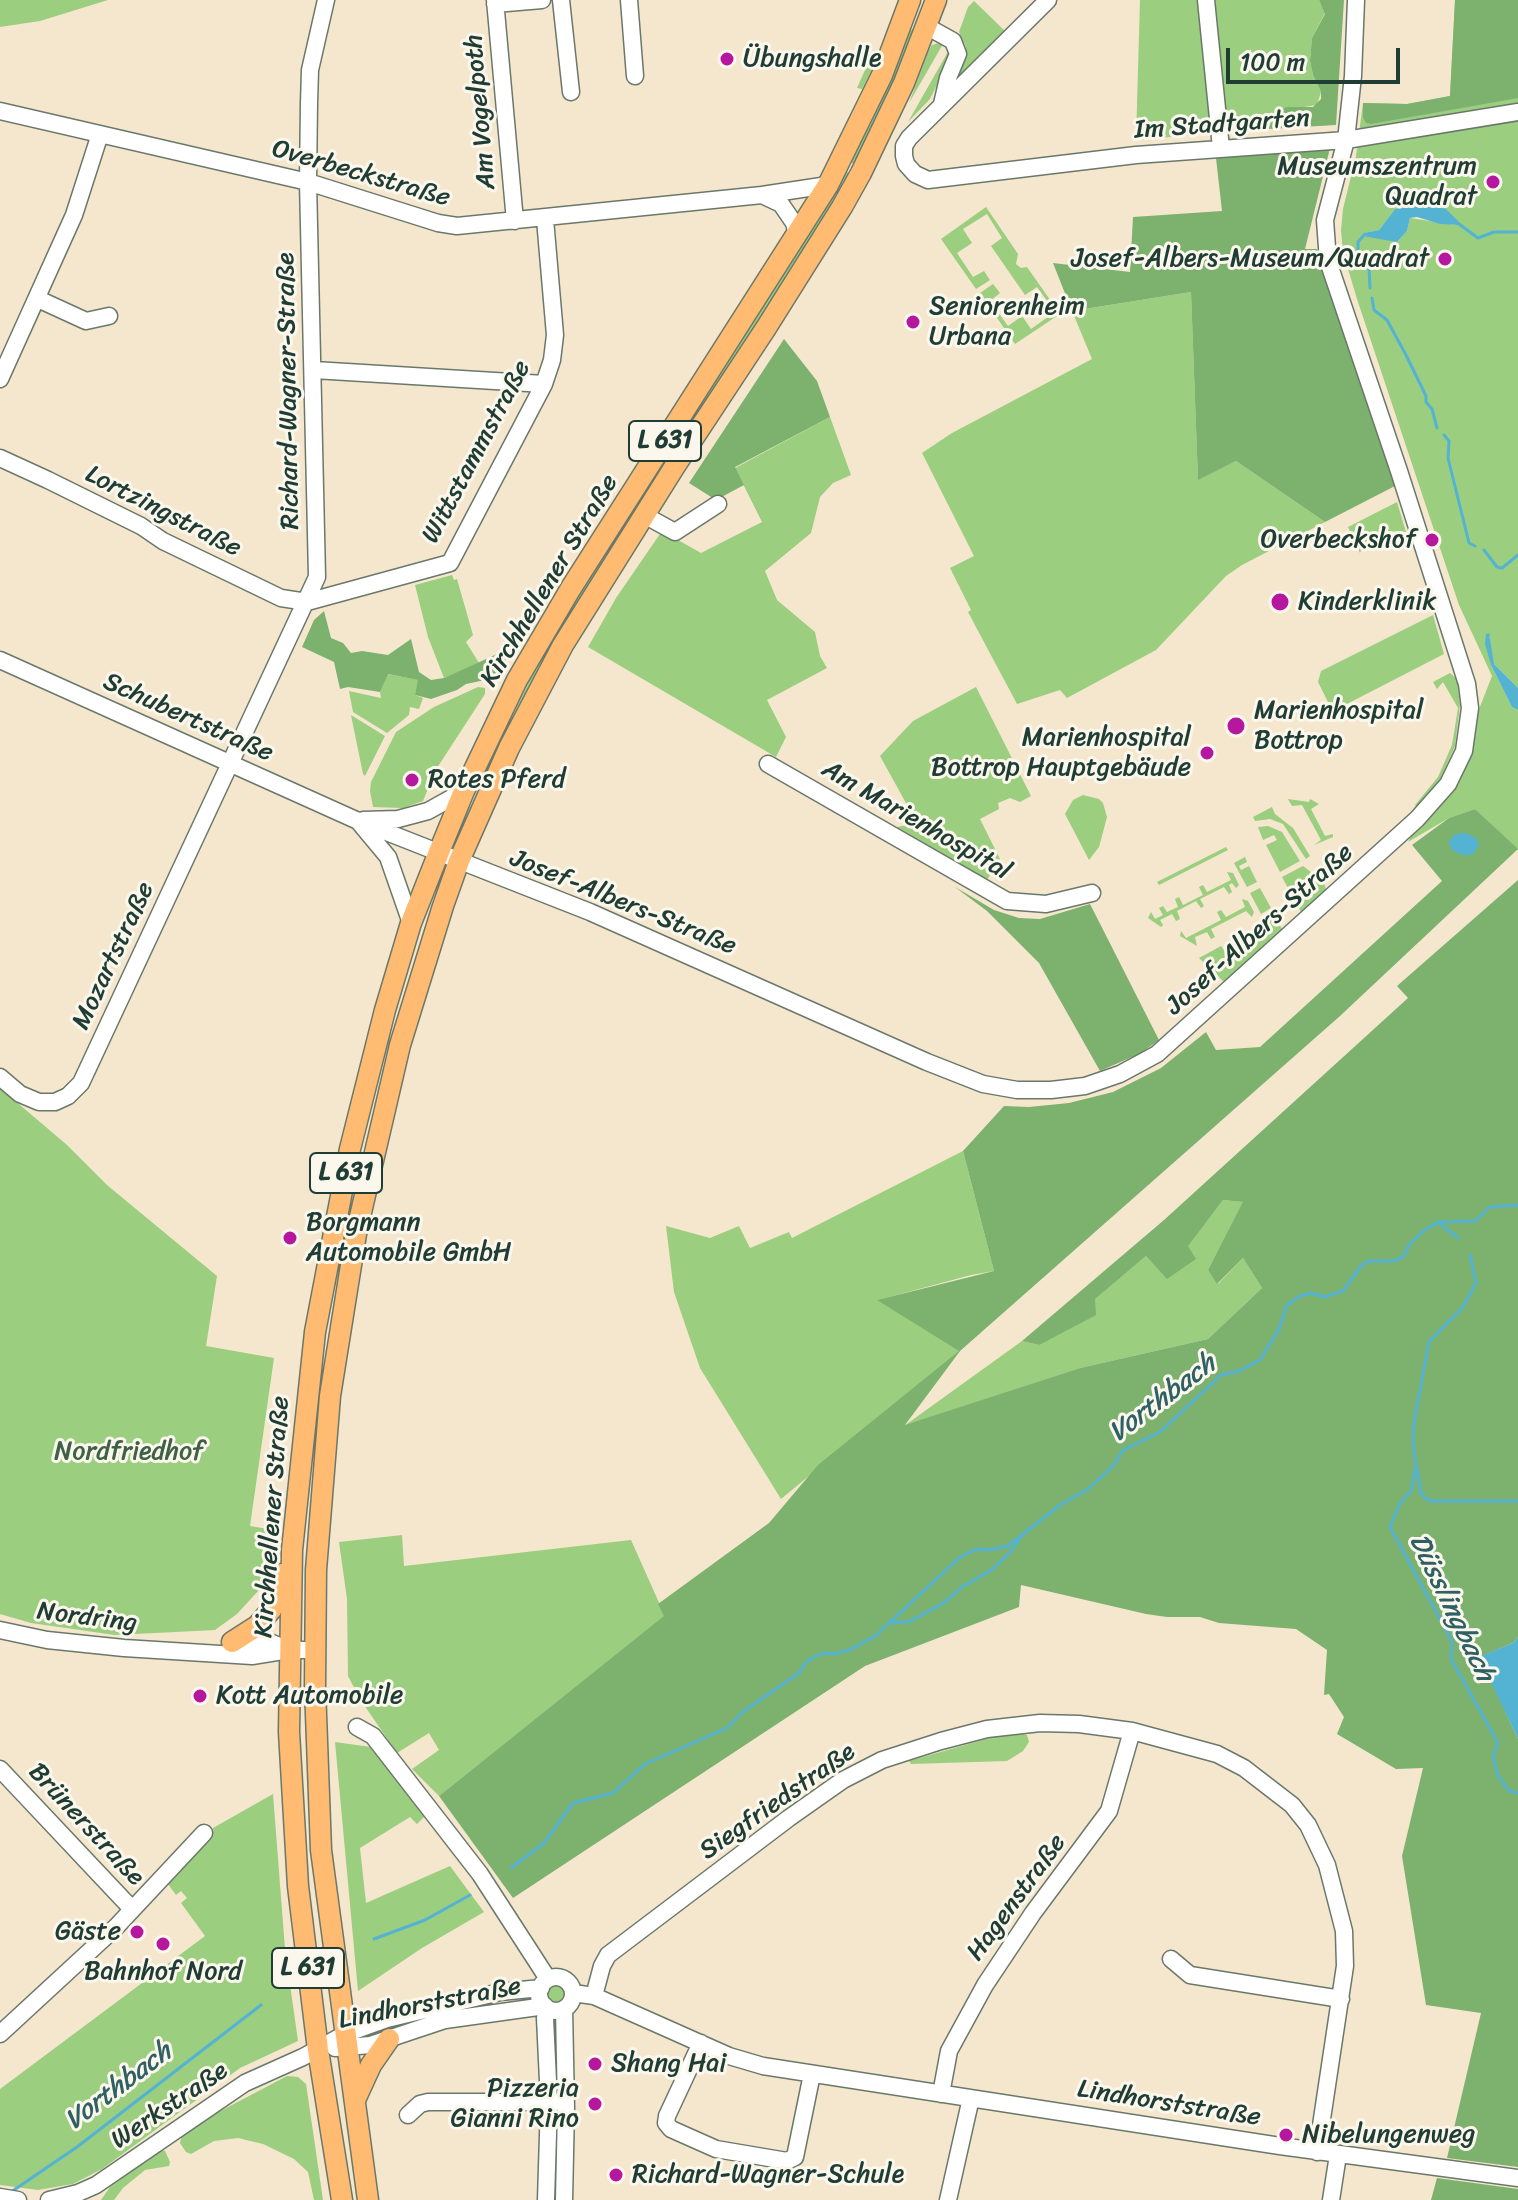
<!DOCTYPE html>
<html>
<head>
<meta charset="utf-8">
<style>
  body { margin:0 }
  #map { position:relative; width:1518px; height:2200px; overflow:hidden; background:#f4e7ce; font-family:Sriracha,sans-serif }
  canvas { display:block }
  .scale { position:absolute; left:1226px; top:48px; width:174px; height:36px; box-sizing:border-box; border:4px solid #1f3d34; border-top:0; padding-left:10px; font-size:24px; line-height:28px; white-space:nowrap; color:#1f3d34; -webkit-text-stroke:6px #fbf7ec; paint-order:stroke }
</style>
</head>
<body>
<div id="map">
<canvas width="1518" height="2200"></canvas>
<div class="scale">100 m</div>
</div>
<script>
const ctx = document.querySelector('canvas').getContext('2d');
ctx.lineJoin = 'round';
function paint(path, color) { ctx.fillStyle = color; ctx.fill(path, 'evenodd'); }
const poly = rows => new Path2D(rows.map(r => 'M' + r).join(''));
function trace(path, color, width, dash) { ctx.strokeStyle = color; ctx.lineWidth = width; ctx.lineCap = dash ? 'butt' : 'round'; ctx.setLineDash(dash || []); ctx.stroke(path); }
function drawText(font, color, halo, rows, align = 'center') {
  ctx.font = font + ' Sriracha,sans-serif'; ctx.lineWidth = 6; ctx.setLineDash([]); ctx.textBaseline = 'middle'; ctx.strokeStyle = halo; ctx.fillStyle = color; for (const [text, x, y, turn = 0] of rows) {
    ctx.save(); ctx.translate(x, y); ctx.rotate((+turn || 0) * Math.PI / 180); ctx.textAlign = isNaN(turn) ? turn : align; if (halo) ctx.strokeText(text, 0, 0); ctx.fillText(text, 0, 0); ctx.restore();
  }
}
const green = poly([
  [0,0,108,0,40,21,0,27],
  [1140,0,1197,0,1210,124,1214,133,1136,140],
  [1215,0,1319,0,1325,13,1312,38,1310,61,1313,75,1321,92,1317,105,1278,111,1268,129,1228,132],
  [1455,0,1518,0,1518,688,1494,664,1489,645,1490,637,1486,634,1491,665,1512,707,1518,710,1518,850,1475,809,1449,818,1408,842,1474,722,1492,676,1459,605,1357,299,1343,252,1341,230,1343,209,1356,156,1363,103,1407,104,1450,96],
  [1429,205,1456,225,1410,218,1407,231,1397,242,1365,233,1379,230,1395,209],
  [974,1,1006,32,957,79,966,47,959,32,968,7],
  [918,24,912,45,857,166,849,161,906,35],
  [939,43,943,44,909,103,929,50,932,45],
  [874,50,880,54,862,89,857,88],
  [949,50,948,62,930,99,908,122],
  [844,170,851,174,459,838,496,751,551,636],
  [986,207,1018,254,1016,264,1021,268,1027,267,1060,314,1015,344,980,293,993,284,1000,293,990,301,1008,326,1022,316,1031,329,1055,312,1037,287,1025,295,991,246,1002,238,987,214,963,229,972,243,957,253,973,277,984,271,990,280,976,289,941,239],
  [1191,292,1198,479,1236,461,1325,522,1242,565,1226,576,1156,650,1067,698,1060,690,1017,704,968,612,971,610,950,568,974,556,922,453,952,433,1092,359,1070,306,1078,310],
  [830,417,851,475,833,483,820,497,811,533,765,571,777,600,815,632,820,656,827,668,767,700,786,737,776,757,588,647,616,598,662,531,701,553,762,522,735,468],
  [1397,502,1406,532,1386,531,1376,535,1363,544,1360,553,1348,527],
  [452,575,454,580,457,579,473,635,466,642,479,663,444,678,428,637,415,585],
  [1433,615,1444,654,1343,706,1335,707,1328,702,1318,682,1321,671],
  [1450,673,1457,679,1460,705,1455,746,1440,779,1416,807,1415,805,1438,777,1452,745,1458,708,1443,682,1437,689,1433,682],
  [387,674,419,680,415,695,423,698,419,709,410,707,409,715,387,733,353,712,349,691,381,698,380,692],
  [478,687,485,688,485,694,435,771,423,801,403,808,373,807,370,791,371,782,396,732,434,707],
  [976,687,1031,796,1020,802,1010,798,998,803,999,809,980,819,1000,859,987,880,897,827,917,823,880,756,913,721],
  [351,715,385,736,365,776,363,774],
  [1083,795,1099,799,1103,803,1107,817,1099,847,1089,860,1065,814,1073,800],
  [1288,799,1309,802,1310,799,1317,803,1319,804,1311,809,1325,836,1333,834,1333,837,1314,845,1321,840,1302,805,1292,806],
  [1272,807,1275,814,1293,828,1310,856,1306,859,1283,824,1270,819,1255,821,1253,817],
  [1268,826,1282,832,1300,861,1280,872,1266,845,1277,840,1274,835,1263,840,1258,827],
  [1226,847,1228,850,1159,885,1157,882],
  [1245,857,1247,862,1239,866,1241,870,1249,866,1257,882,1247,887,1234,863],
  [1303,866,1324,882,1326,890,1301,912,1282,877],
  [1227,872,1233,873,1239,885,1236,888,1232,883,1229,885,1232,892,1229,894,1224,887,1200,899,1204,906,1201,908,1196,901,1177,911,1180,919,1176,921,1172,914,1160,920,1163,925,1161,927,1148,918,1151,912,1155,919,1163,915,1159,908,1163,906,1167,912,1178,907,1175,899,1179,897,1183,905,1203,895,1199,887,1203,885,1207,892,1231,880],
  [1260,888,1271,908,1261,914,1250,893],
  [1242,899,1248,901,1254,912,1252,917,1246,911,1211,929,1215,937,1211,939,1207,932,1195,937,1197,946,1180,936,1181,931,1186,938,1221,920,1217,912,1221,910,1226,917,1245,907],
  [1273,913,1282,929,1224,982,1199,958,1221,946,1226,953,1268,929,1263,918],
  [0,1088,67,1145,107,1185,217,1276,206,1346,274,1358,250,1526,268,1529,259,1590,237,1614,215,1630,115,1635,31,1623,0,1614],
  [963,1151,994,1271,971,1275,878,1300,960,1351,781,1499,700,1368,674,1292,666,1226,710,1238,739,1226,750,1248,789,1232,792,1238],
  [1223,1200,1244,1202,1208,1270,1218,1284,1243,1258,1262,1288,1208,1339,1080,1368,904,1426,1022,1341,1039,1345,1146,1256,1167,1278,1195,1259,1187,1246],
  [402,1535,404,1566,631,1540,665,1616,439,1796,412,1769,439,1750,429,1733,397,1753,360,1699,348,1676,347,1599,339,1542],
  [1023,1734,1027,1735,1029,1742,1023,1751,1007,1761,911,1764,909,1761,1000,1735],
  [335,1742,371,1747,426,1815,417,1824,410,1817,360,1848,366,1903,450,1866,484,1912,422,1948,358,1991],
  [273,1794,285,1949,298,2041,240,2068,102,2169,73,2184,38,2190,0,2185,0,2089,205,1936,181,1903,187,1898,181,1891,176,1895,168,1884,188,1855,210,1840,213,1828],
  '547 1994a9 9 0 1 1 18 0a9 9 0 1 1-18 0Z',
  [287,2076,298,2077,306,2084,323,2200,314,2200,308,2172,294,2159,263,2144,238,2138,214,2141,191,2154,186,2152,180,2143,182,2135,211,2116],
  [161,2150,165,2151,170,2162,169,2166,145,2170,123,2188,114,2200,101,2200,110,2187]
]);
const forest = poly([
  [1319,0,1344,0,1336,125,1268,129,1278,111,1287,107,1313,107,1321,99,1321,92,1313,75,1310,61,1312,38,1325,14],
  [1455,0,1518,0,1518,98,1371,124,1366,123,1363,117,1363,103,1407,104,1450,96],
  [1330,148,1305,249,1317,249,1395,486,1325,522,1236,461,1198,480,1191,292,1078,310,1070,306,1053,263,1130,272,1133,217,1222,211,1216,158],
  [784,339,817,381,830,417,735,467,744,485,716,500,689,483],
  [324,611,331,638,343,643,351,653,362,651,388,655,411,639,419,672,431,680,444,678,506,650,510,654,495,678,466,684,457,690,431,699,415,695,418,680,388,674,380,692,348,687,340,689,334,662,302,647,314,620],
  [1475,809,1518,849,1340,1016,960,1351,905,1425,1080,1368,1208,1339,1262,1288,1243,1258,1217,1284,1208,1270,1243,1202,1223,1200,1188,1246,1196,1259,1167,1279,1146,1256,1095,1299,1096,1315,1039,1345,1022,1341,1164,1220,1408,998,1397,986,1518,880,1518,1637,1513,1643,1480,1657,1518,1739,1518,2167,1447,2158,1481,2013,1426,2005,1402,1856,1423,1768,1396,1769,1337,1734,1344,1717,1329,1694,1324,1695,1327,1650,1296,1629,1219,1623,1200,1617,1167,1617,1146,1614,1021,1585,1019,1607,865,1666,513,1898,439,1796,664,1616,658,1604,769,1523,818,1465,959,1351,877,1300,994,1271,963,1151,1004,1106,1029,1107,1069,1103,1113,1092,1161,1068,1206,1032,1216,1050,1260,1047,1442,881,1412,845,1449,818],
  [955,887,994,910,1019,918,1040,919,1090,904,1159,1040,1141,1053,1100,1071,1039,963,987,911],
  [1437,2178,1518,2189,1518,2200,1431,2200]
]);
const water = poly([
  [1427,204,1446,209,1462,225,1440,224,1417,217,1410,218,1407,231,1397,242,1363,236,1364,233,1379,230,1395,209],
  [1489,633,1494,664,1518,688,1518,710,1512,707,1491,665,1485,644,1486,634],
  [1466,833,1476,838,1479,846,1472,855,1462,855,1451,849,1449,841,1455,834],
  [1518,1637,1518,1739,1479,1657,1513,1643]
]);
const stream = poly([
  [1459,224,1478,238,1494,232,1518,232],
  [1364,235,1358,242,1358,262,1369,268,1370,288],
  [1372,298,1374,310,1387,320,1406,355,1426,396,1426,402,1432,409,1437,428],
  [1444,435,1449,441,1448,458,1469,543,1475,546],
  [1484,550,1497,567,1502,568,1518,555],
  [1439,1223,1458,1238],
  [1470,1255,1476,1283,1463,1307,1429,1342,1414,1422,1413,1440,1416,1465,1411,1491,1400,1503,1390,1527,1452,1641,1451,1659,1498,1743,1493,1755,1497,1774,1509,1791,1518,1793],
  [1417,1470,1421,1494,1430,1501,1518,1501],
  [891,1623,911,1621,945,1602,962,1587,993,1569,1011,1551,1021,1537],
  [511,1868,544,1843,573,1803,613,1793,645,1764,727,1728,744,1711,799,1673,807,1661,823,1653,834,1654,849,1650,874,1637,959,1558,976,1549,990,1550,1008,1546,1060,1505,1088,1489,1113,1466,1123,1450,1160,1432,1221,1375,1239,1371,1260,1360,1279,1329,1287,1305,1300,1296,1312,1293,1324,1297,1343,1291,1361,1266,1368,1261,1393,1261,1403,1257,1409,1245,1423,1231,1438,1222,1475,1221,1490,1207,1518,1205],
  [374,1939,425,1920,470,1895],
  [11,2192,77,2147,261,2005]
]);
const minor = poly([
  [495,0,515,221],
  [561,0,571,92],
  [629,0,635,76],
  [1048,0,909,138,904,146,904,156,906,164,915,174,928,180,1136,155,1346,140,1518,112],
  [1206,0,1221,148],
  [495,4,542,0],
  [926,26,953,41,958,54,948,78,942,104],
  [0,111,308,182,438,223,457,226,762,195,828,185],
  [762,195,781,204,794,223,797,235],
  [38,299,86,321,109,316],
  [314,370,544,384],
  [0,379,74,215,100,134],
  [0,458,48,480,141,526,163,541,281,598,307,602,450,563,544,384,552,360,555,335,545,219],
  [644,515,675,532,718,504],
  [0,660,356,820,590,912,927,1062,983,1084,1017,1090,1051,1090,1085,1086,1120,1074,1157,1054,1417,819,1448,784,1464,751,1470,708,1467,684,1399,471,1328,261,1325,220,1346,140,1353,76,1356,0],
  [768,764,1007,901,1046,904,1092,893],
  [363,820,398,819,428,811,464,791],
  [358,821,388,857,411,923],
  [0,1077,20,1094,39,1102,55,1102,68,1096,81,1083,317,577,308,182,309,103,310,70,326,0],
  [0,1630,47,1640,124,1648,252,1656,289,1650,315,1650],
  [233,1642,267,1641,289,1650],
  [357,1727,373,1736,480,1874,548,1979],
  [0,1769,131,1908],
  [1171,1959,1190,1975,1341,1999],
  '539 1994a17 17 0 1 1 34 0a17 17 0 1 1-34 0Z',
  [573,1993,594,1996,729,2056,763,2066,1280,2146,1518,2178],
  [594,1996,602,1966,608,1955,789,1818,843,1780,882,1760,941,1741,987,1729,1040,1723,1079,1724,1132,1731,1217,1754,1244,1768,1292,1805,1308,1825,1327,1865,1344,1931,1345,1966,1317,2152],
  [564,2009,566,2108,564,2200],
  [0,2034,116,1927,204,1833],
  [701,2043,667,2116,666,2123,671,2129,716,2149,787,2161,795,2157,812,2074],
  [335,2048,370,2045,445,2020,545,2006],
  [941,2094,949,2051,985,1985,1033,1913,1109,1811,1132,1731],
  [408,2115,420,2104,428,2102,556,2102],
  [0,2197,18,2200],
  [49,2200,78,2193,96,2185,245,2083,303,2057,345,2034,387,2019,500,1992,541,1988],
  [546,2200,549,2102,545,2018,548,2009],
  [948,2200,971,2098],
  [1331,2200,1338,2155]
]);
const major = poly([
  [232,1642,257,1626,271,1610,279,1595,281,1574],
  [355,2100,371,2065,389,2039],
  [342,2200,318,2050,298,1886,289,1732,292,1550,315,1332,350,1149,385,1010,411,923,439,852,464,791,517,680,571,588,828,185,882,75,910,0],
  [368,2200,321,1850,315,1687,316,1570,330,1396,356,1234,400,1045,443,906,459,861,509,748,563,645,675,466,766,328,842,207,861,173,904,83,936,0]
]);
const markers = [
  [727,59,8,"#b5179e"],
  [1493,182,8,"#b5179e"],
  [1445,259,8,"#b5179e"],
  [913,322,8,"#b5179e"],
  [1432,540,8,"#b5179e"],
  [1280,602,10,"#b5179e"],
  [1236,726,10,"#b5179e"],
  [1207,753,8,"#b5179e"],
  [412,780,8,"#b5179e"],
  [290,1238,8,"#b5179e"],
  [200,1696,8,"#b5179e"],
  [137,1932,8,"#b5179e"],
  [163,1944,8,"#b5179e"],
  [595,2064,8,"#b5179e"],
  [595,2104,8,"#b5179e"],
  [1286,2135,8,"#b5179e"],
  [616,2175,8,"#b5179e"]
];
const shields = [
  [665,441,72],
  [346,1173,72],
  [308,1968,72]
];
const shieldNames = [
  ["L 631",665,441],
  ["L 631",346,1173],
  ["L 631",308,1968]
];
const poiNames = [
  ["Übungshalle",743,59],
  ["Museumszentrum",1477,167,"right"],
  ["Quadrat",1477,197,"right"],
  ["Josef-Albers-Museum/Quadrat",1429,259,"right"],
  ["Seniorenheim",929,307],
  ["Urbana",929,337],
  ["Overbeckshof",1416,540,"right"],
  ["Kinderklinik",1298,602],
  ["Marienhospital",1254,711],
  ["Bottrop",1254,741],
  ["Marienhospital",1191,738,"right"],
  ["Bottrop Hauptgebäude",1191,768,"right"],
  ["Rotes Pferd",428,780],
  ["Borgmann",306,1223],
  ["Automobile GmbH",306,1253],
  ["Kott Automobile",216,1696],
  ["Gäste",121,1932,"right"],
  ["Bahnhof Nord",163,1972,"center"],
  ["Shang Hai",611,2064],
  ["Pizzeria",579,2089,"right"],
  ["Gianni Rino",579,2119,"right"],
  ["Nibelungenweg",1302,2135],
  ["Richard-Wagner-Schule",632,2175]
];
const streetNames = [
  ["Am Vogelpoth",481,112,-95],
  ["Im Stadtgarten",1222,125,-4],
  ["Overbeckstraße",361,174,16],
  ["Richard-Wagner-Straße",289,391,-91],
  ["Wittstammstraße",477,452,-62],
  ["Lortzingstraße",163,512,27],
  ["Kirchhellener Straße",550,581,-59],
  ["Schubertstraße",188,718,24],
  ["Am Marienhospital",916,821,30],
  ["Josef-Albers-Straße",623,903,22],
  ["Josef-Albers-Straße",1260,930,-42],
  ["Mozartstraße",114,956,-65],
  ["Kirchhellener Straße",273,1517,-86],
  ["Nordring",87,1618,7],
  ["Siegfriedstraße",778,1802,-35],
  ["Brünerstraße",86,1825,47],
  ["Hagenstraße",1017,1898,-54],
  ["Lindhorststraße",430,2004,-11],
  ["Lindhorststraße",1169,2104,9],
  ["Werkstraße",170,2106,-34]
];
const parkNames = [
  ["Nordfriedhof",129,1452]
];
const waterNames = [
  ["Vorthbach",1163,1399,-37],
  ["Düsslingbach",1451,1608,64],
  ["Vorthbach",119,2087,-37]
];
paint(green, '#9bce7f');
paint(forest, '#7cb16e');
paint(water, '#54b2d3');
trace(stream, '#54b2d3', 3);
trace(minor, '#6a786a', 19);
trace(major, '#6a786a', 23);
trace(minor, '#fff', 16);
trace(major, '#ffbb71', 20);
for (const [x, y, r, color] of markers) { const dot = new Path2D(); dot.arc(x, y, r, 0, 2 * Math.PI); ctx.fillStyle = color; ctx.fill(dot); trace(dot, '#fbf7ec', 3); }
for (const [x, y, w] of shields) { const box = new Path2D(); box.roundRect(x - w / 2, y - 20, w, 40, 6); ctx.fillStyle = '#fbf7ec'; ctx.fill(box); trace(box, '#1f3d34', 2); }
drawText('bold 24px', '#1f3d34', null, shieldNames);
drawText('26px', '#1f3d34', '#fbf7ec', poiNames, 'left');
drawText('26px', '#1f3d34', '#fbf7ec', streetNames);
drawText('26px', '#3e6147', '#fbf7ec', parkNames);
drawText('italic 28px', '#2f6064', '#fbf7ec', waterNames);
</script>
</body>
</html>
